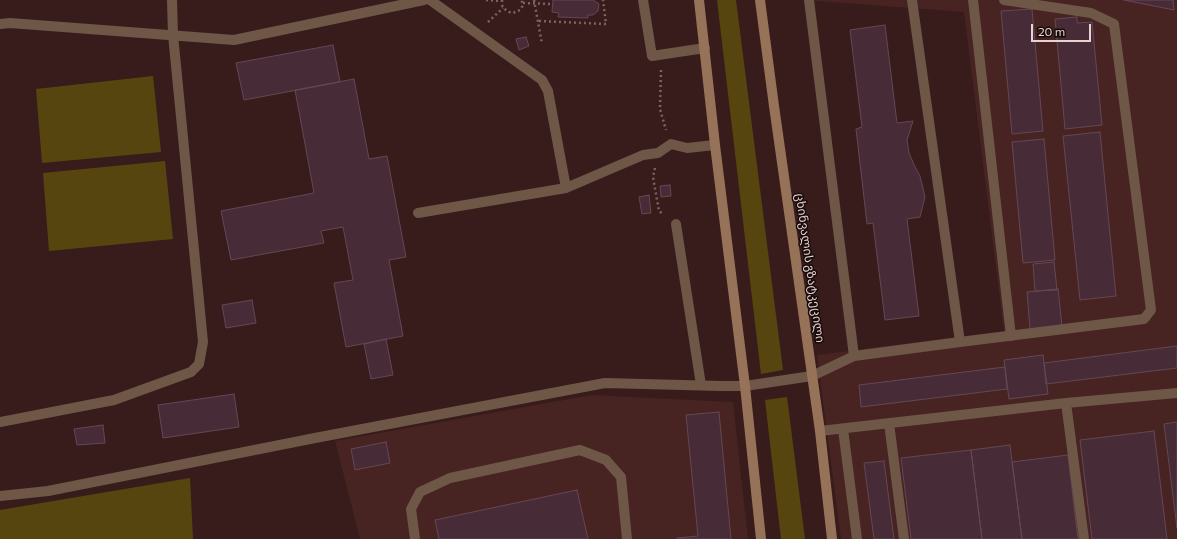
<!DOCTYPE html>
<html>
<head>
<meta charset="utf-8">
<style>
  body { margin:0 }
  #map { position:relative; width:1177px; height:539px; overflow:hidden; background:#381c1b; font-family:Commissioner,sans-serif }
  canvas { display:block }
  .scale { position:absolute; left:1031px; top:24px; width:60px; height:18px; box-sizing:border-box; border:2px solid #e6d2d0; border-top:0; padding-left:5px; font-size:12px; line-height:14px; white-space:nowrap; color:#e6d2d0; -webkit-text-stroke:3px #170b0a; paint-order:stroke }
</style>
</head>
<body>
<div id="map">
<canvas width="1177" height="539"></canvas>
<div class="scale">20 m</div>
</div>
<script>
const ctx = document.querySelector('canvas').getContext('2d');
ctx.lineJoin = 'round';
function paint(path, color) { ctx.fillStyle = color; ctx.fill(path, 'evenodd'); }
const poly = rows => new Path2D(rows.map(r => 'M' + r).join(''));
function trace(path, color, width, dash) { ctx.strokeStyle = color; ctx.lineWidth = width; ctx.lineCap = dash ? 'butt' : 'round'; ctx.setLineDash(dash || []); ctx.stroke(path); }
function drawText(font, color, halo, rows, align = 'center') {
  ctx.font = font + ' Commissioner,"Noto Sans Georgian",sans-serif'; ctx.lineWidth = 3; ctx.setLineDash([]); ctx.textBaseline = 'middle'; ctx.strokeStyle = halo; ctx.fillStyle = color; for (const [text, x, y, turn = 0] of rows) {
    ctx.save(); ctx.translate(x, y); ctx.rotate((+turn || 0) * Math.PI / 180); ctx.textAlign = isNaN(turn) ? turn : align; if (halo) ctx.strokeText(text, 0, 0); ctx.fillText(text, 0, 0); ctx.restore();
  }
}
const built = poly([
  [805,0,1177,0,1177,539,841,539,817,355,1004,331,964,12],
  [592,395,733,402,748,539,360,539,335,441]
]);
const green = poly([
  [717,0,736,0,783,370,761,374],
  [153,76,161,152,42,163,36,89],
  [165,161,173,239,49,251,43,173],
  [787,397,805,539,781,539,765,400],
  [190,478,193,539,0,539,0,510]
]);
const building = poly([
  [553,0,593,0,599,4,598,11,593,15,588,15,588,18,558,17,559,13,552,12,553,0],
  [1124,0,1173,0,1174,10,1124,0],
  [1032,9,1043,131,1012,134,1001,11,1032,9],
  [1077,17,1077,23,1092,22,1102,125,1065,129,1055,19,1077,17],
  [885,25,897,123,913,121,907,140,909,153,915,167,920,176,925,197,920,217,907,219,919,316,885,320,873,223,867,224,856,129,862,127,850,30,885,25],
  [526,37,529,46,519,50,516,39,526,37],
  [333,45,340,82,244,100,236,63,333,45],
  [354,79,369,159,387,156,406,257,389,260,403,336,346,347,334,283,353,280,343,227,321,231,324,243,231,260,221,211,314,193,295,90,354,79],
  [1100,132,1116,296,1080,300,1063,136,1100,132],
  [1044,139,1055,260,1023,263,1012,142,1044,139],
  [670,185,671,196,661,197,660,186,670,185],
  [649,195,651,213,642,214,639,197,649,195],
  [1054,262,1057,290,1035,291,1033,264,1054,262],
  [1058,289,1062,326,1030,329,1027,292,1058,289],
  [252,300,256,323,226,328,222,305,252,300],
  [386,339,393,375,371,379,364,344,386,339],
  [1177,346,1177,368,1046,384,1044,363,1177,346],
  [1043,355,1048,394,1009,399,1004,360,1043,355],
  [1005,367,1007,389,861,407,859,385,1005,367],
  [234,394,239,427,163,438,158,405,234,394],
  [719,412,731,539,677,539,677,538,698,536,686,415,719,412],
  [1177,422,1177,528,1164,424,1177,422],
  [103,425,105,443,77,445,74,429,103,425],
  [1154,431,1167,539,1092,539,1080,440,1154,431],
  [386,442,390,463,355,470,351,449,386,442],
  [1010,445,1022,539,982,539,971,450,1010,445],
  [971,450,982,539,911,539,901,458,971,450],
  [1068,455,1078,539,1022,539,1012,462,1068,455],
  [884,461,894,539,874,539,864,463,884,461],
  [577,490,588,539,439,539,435,520,577,490]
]);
const path = poly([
  [486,0,501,1],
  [502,0,502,5,503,8,509,12,513,13,520,10,522,7,522,0],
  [534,0,542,44],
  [523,3,551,4],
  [539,21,606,24,603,0],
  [488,22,503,8],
  [661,70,660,109,666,130],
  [655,168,653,177,659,211,664,215]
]);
const service = poly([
  [430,0,542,80,548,91,566,188],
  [643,0,652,56,705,48],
  [809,0,854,356],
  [973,0,1011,336],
  [0,24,10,23,234,40,424,0],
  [418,213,566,188,643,155,658,153,671,144,687,148,715,145],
  [676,224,701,385],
  [960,342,1144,319,1151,310,1114,24,1091,13,1004,0],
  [812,376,854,356,960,342,912,0],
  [1066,403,1084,539],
  [0,422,114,400,191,372,199,364,203,342,173,35,172,0],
  [889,423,904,539],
  [843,429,857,539],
  [820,431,1066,403,1177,393],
  [415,539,411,509,420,492,450,478,580,450,606,460,621,477,627,539]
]);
const minor = poly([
  [0,496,48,491,315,438,605,383,720,386,745,386,812,376]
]);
const secondary = poly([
  [699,0,715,145,745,386,761,539],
  [760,0,774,106,820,431,832,539]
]);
const streetNames = [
  ["ცხინვალის გზატკეცილი",810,268,82]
];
paint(built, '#472322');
paint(green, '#574510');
paint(building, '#472c38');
trace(building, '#654755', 1);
trace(path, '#7c6362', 2.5, [2, 3]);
trace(service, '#6e5747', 10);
trace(minor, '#6e5747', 10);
trace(secondary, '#967259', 10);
drawText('12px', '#e6d2d0', '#170b0a', streetNames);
</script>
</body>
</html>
